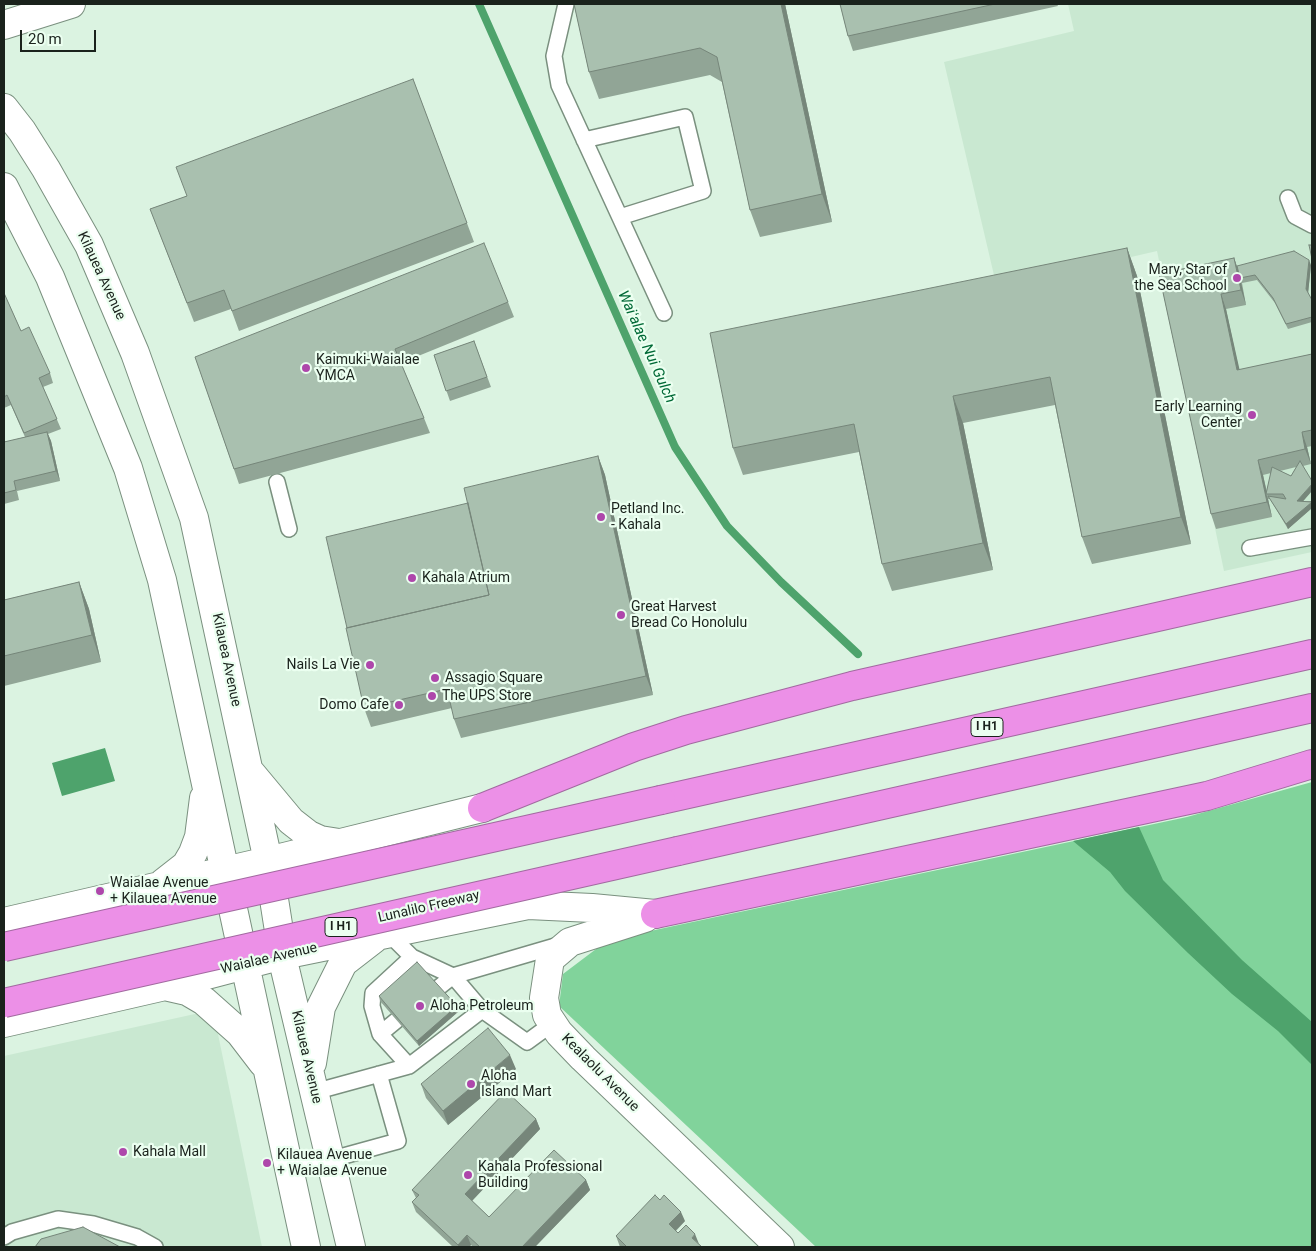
<!DOCTYPE html>
<html>
<head>
<meta charset="utf-8">
<style>
  body { margin:0 }
  #map { position:relative; width:1316px; height:1251px; overflow:hidden; background:#dbf3e1; font-family:Roboto,sans-serif }
  canvas { display:block }
  .frame { position:absolute; inset:0; border:5px solid #1a221c; pointer-events:none }
  .scale { position:absolute; left:20px; top:30px; width:76px; height:22px; box-sizing:border-box; border:2px solid #1a221c; border-top:0; padding-left:6px; font-size:15px; line-height:18px; white-space:nowrap; color:#1a221c; -webkit-text-stroke:4px #ebfff0; paint-order:stroke }
</style>
</head>
<body>
<div id="map">
<canvas width="1316" height="1251"></canvas>
<div class="frame"></div>
<div class="scale">20 m</div>
</div>
<script>
const ctx = document.querySelector('canvas').getContext('2d');
ctx.lineJoin = 'round';
function paint(path, color) { ctx.fillStyle = color; ctx.fill(path, 'evenodd'); }
const poly = rows => new Path2D(rows.map(r => 'M' + r).join(''));
function trace(path, color, width, dash) { ctx.strokeStyle = color; ctx.lineWidth = width; ctx.lineCap = dash ? 'butt' : 'round'; ctx.setLineDash(dash || []); ctx.stroke(path); }
function drawText(font, color, halo, rows, align = 'center') {
  ctx.font = font + ' Roboto,sans-serif'; ctx.lineWidth = 4.5; ctx.setLineDash([]); ctx.textBaseline = 'middle'; ctx.strokeStyle = halo; ctx.fillStyle = color; for (const [text, x, y, turn = 0] of rows) {
    ctx.save(); ctx.translate(x, y); ctx.rotate((+turn || 0) * Math.PI / 180); ctx.textAlign = isNaN(turn) ? turn : align; if (halo) ctx.strokeText(text, 0, 0); ctx.fillText(text, 0, 0); ctx.restore();
  }
}
const built = poly([
  [1068,4,1312,4,1312,552,1224,571,1157,251,997,288,944,62,1074,31],
  [213,1010,262,1247,4,1247,4,1056]
]);
const green = poly([
  [1312,782,1312,1247,816,1247,559,1006,563,974,608,940,1187,817]
]);
const water = poly([
  [105,748,115,781,62,796,52,763],
  [1139,827,1163,880,1242,960,1312,1022,1312,1065,1278,1031,1232,994,1188,953,1125,891,1110,872,1073,841]
]);
const stream = poly([
  [479,4,675,447,727,526,781,582,858,654]
]);
const lane = poly([
  [566,4,554,56,559,85,664,313],
  [584,140,685,117,703,191,620,217],
  [1288,198,1295,216,1312,225],
  [277,482,289,529],
  [1250,548,1312,537],
  [438,988,453,976,559,945],
  [482,1010,527,1042,553,1023],
  [397,1020,380,1034,409,1066,482,1010,453,976,412,957],
  [380,1034,372,1006,373,993,412,957,388,933],
  [314,1092,409,1066],
  [289,1171,398,1141,379,1074],
  [4,1237,12,1232,58,1219,93,1224,137,1237,155,1247]
]);
const secondary = poly([
  [4,25,71,4],
  [4,108,22,131,46,169,89,245,135,353,194,518,268,861,285,969,351,1247],
  [4,187,50,277,128,468,162,580,306,1247],
  [251,773,291,821,309,835,320,840,339,843],
  [163,883,186,865,193,853,199,837,204,798],
  [645,918,570,942,550,959,544,998,547,1015,559,1033,583,1058,780,1247],
  [4,922,268,861,482,808],
  [165,986,187,991,204,1001,240,1033,263,1063],
  [4,1023,165,986,283,955,528,905,592,908,655,914],
  [312,1063,321,1007,343,963,374,939]
]);
const highway = poly([
  [661,800,1312,654],
  [482,808,634,747,686,730,852,686,1312,582],
  [678,851,1312,708],
  [655,914,1207,796,1312,764]
]);
const highwayBridge = poly([
  [4,947,661,800],
  [4,1003,678,851]
]);
const wall = poly([
  [574,4,785,4,832,222,760,237,750,210,722,82,710,75,599,99,589,72],
  [840,4,1057,4,1058,6,853,51,848,36],
  [413,79,474,242,239,331,231,309,194,322,150,209,187,196],
  [1127,248,1137,276,1191,544,1092,564,1082,537,1055,405,963,423,993,570,892,591,882,564,859,452,743,475,733,448],
  [1234,258,1237,267,1311,265,1308,293,1312,300,1312,322,1288,329,1275,303,1257,280,1242,283,1246,305,1226,309,1239,370,1312,354,1312,446,1307,447,1311,464,1303,466,1303,501,1312,501,1312,508,1288,529,1270,499,1268,499,1272,517,1216,529,1211,514,1159,274],
  [1296,467,1291,476,1280,471],
  [1271,473,1267,492,1263,475],
  [4,293,21,331,50,373,53,383,43,387,61,429,48,434,51,441,60,481,17,491,19,500,4,504,4,437,5,442,25,437,11,405,4,408],
  [508,302,514,317,401,363,424,418,430,433,239,484,195,357],
  [474,341,491,387,450,401,434,355],
  [598,456,605,475,653,695,461,738,454,719,452,708,371,727,364,708,347,628,468,503],
  [79,582,89,609,101,662,4,686,4,600],
  [379,996,457,1006,459,1011,419,1046,380,1001],
  [516,1069,448,1125,426,1098,421,1084],
  [536,1119,540,1129,472,1201,489,1217,586,1180,590,1190,535,1247,473,1247,471,1245,469,1247,453,1247,416,1212,412,1202,416,1198,412,1190],
  [685,1221,676,1231,678,1233,699,1244,702,1247,620,1247,616,1236]
]);
const shadedWall = poly([
  [781,4,785,4,832,222,822,194],
  [1127,248,1137,276,1191,544,1181,517],
  [1234,258,1239,272,1240,278,1246,305,1241,290],
  [1309,260,1311,265,1308,294,1306,289],
  [1221,294,1226,309,1243,385,1237,370],
  [953,396,963,423,993,570,983,543],
  [47,432,51,441,60,481,56,471],
  [1302,432,1307,447,1311,464,1305,449],
  [598,456,605,475,653,695,646,676],
  [1258,460,1263,475,1267,494,1266,494,1268,499,1272,517,1267,502],
  [1312,484,1312,491,1299,506,1297,501],
  [1312,502,1312,508,1288,529,1286,524],
  [79,582,89,609,101,662,92,635],
  [457,1006,459,1011,419,1046,417,1041],
  [510,1055,516,1069,448,1125,443,1111],
  [536,1119,540,1129,469,1204,465,1194],
  [586,1180,590,1190,535,1247,522,1247],
  [681,1212,685,1221,672,1234,669,1224],
  [695,1234,699,1244,692,1238],
  [467,1235,471,1245,469,1247,458,1247,458,1245]
]);
const building = poly([
  [574,4,781,4,822,194,750,210,717,57,700,48,589,72,574,4],
  [840,4,995,4,848,36,840,4],
  [413,79,467,223,232,311,224,290,187,303,150,209,187,196,176,167,413,79],
  [484,243,508,302,395,349,424,418,234,469,195,357,484,243],
  [1309,245,1312,245,1312,259,1309,245],
  [1127,248,1181,517,1082,537,1050,377,953,396,983,543,882,564,854,424,733,448,710,333,1127,248],
  [1294,251,1309,260,1306,289,1312,300,1312,317,1286,324,1273,298,1255,275,1240,278,1237,266,1294,251],
  [1234,258,1241,290,1221,294,1237,370,1312,354,1312,430,1302,432,1305,449,1258,460,1267,502,1211,514,1159,274,1234,258],
  [4,293,21,331,29,327,50,373,39,378,57,419,24,433,7,395,4,397,4,293],
  [474,341,487,377,446,391,434,355,474,341],
  [47,432,56,471,14,481,16,490,4,493,4,441,4,442,47,432],
  [598,456,646,676,454,719,447,689,364,708,346,628,489,595,464,488,598,456],
  [1300,461,1312,481,1312,484,1297,501,1312,502,1286,524,1268,496,1286,499,1283,494,1266,494,1272,467,1291,476,1300,461],
  [468,503,489,595,347,628,326,537,468,503],
  [79,582,92,635,4,656,4,600,79,582],
  [417,962,457,1006,417,1041,379,996,417,962],
  [488,1028,510,1055,443,1111,421,1084,488,1028],
  [506,1091,536,1119,465,1194,489,1217,554,1150,586,1180,522,1247,480,1247,467,1235,458,1245,412,1202,419,1195,412,1190,506,1091],
  [655,1195,660,1200,664,1195,681,1212,669,1224,678,1233,686,1225,695,1234,692,1238,702,1247,627,1247,616,1236,655,1195],
  [83,1227,120,1247,35,1247,41,1239,83,1227]
]);
const markers = [
  [1237,278,5,"#ae47ab"],
  [306,368,5,"#ae47ab"],
  [1252,415,5,"#ae47ab"],
  [601,517,5,"#ae47ab"],
  [412,578,5,"#ae47ab"],
  [621,615,5,"#ae47ab"],
  [370,665,5,"#ae47ab"],
  [435,678,5,"#ae47ab"],
  [432,696,5,"#ae47ab"],
  [399,705,5,"#ae47ab"],
  [100,891,5,"#ae47ab"],
  [420,1006,5,"#ae47ab"],
  [471,1084,5,"#ae47ab"],
  [123,1152,5,"#ae47ab"],
  [267,1163,5,"#ae47ab"],
  [468,1175,5,"#ae47ab"]
];
const shields = [
  [987,727,32],
  [341,927,32]
];
const shieldNames = [
  ["I H1",987,727],
  ["I H1",341,927]
];
const poiNames = [
  ["Mary, Star of",1227,270,"right"],
  ["the Sea School",1227,286,"right"],
  ["Kaimuki-Waialae",316,360],
  ["YMCA",316,376],
  ["Early Learning",1242,407,"right"],
  ["Center",1242,423,"right"],
  ["Petland Inc.",611,509],
  ["- Kahala",611,525],
  ["Kahala Atrium",422,578],
  ["Great Harvest",631,607],
  ["Bread Co Honolulu",631,623],
  ["Nails La Vie",360,665,"right"],
  ["Assagio Square",445,678],
  ["The UPS Store",442,696],
  ["Domo Cafe",389,705,"right"],
  ["Waialae Avenue",110,883],
  ["+ Kilauea Avenue",110,899],
  ["Aloha Petroleum",430,1006],
  ["Aloha",481,1076],
  ["Island Mart",481,1092],
  ["Kahala Mall",133,1152],
  ["Kilauea Avenue",277,1155],
  ["+ Waialae Avenue",277,1171],
  ["Kahala Professional",478,1167],
  ["Building",478,1183]
];
const streetNames = [
  ["Kilauea Avenue",101,276,65],
  ["Kilauea Avenue",226,660,78],
  ["Lunalilo Freeway",429,907,-13],
  ["Waialae Avenue",269,959,-13],
  ["Kilauea Avenue",306,1057,77],
  ["Kealaolu Avenue",600,1073,45]
];
const waterNames = [
  ["Waiʻalae Nui Gulch",646,347,66]
];
paint(built, '#c9e8d1');
paint(green, '#81d39b');
paint(water, '#4ea36c');
trace(stream, '#4ea36c', 8);
trace(lane, '#7a907f', 18);
trace(secondary, '#7a907f', 30);
trace(highway, '#a26aa0', 30);
trace(lane, '#fff', 15);
trace(secondary, '#fff', 28);
trace(highway, '#ec90e7', 28);
trace(highwayBridge, '#a26aa0', 30, []);
trace(highwayBridge, '#ec90e7', 28);
paint(wall, '#91a596');
paint(shadedWall, '#76867a');
paint(building, '#a9c0af');
trace(building, '#76867a', 1);
for (const [x, y, r, color] of markers) { const dot = new Path2D(); dot.arc(x, y, r, 0, 2 * Math.PI); ctx.fillStyle = color; ctx.fill(dot); trace(dot, '#ebfff0', 2); }
for (const [x, y, w] of shields) { const box = new Path2D(); box.roundRect(x - w / 2, y - 9.5, w, 19, 4); ctx.fillStyle = '#ebfff0'; ctx.fill(box); trace(box, '#1a221c', 1); }
drawText('bold 12px', '#1a221c', null, shieldNames);
drawText('14px', '#1a221c', '#ebfff0', poiNames, 'left');
drawText('14px', '#1a221c', '#ebfff0', streetNames);
drawText('italic 15px', '#006936', '#ebfff0', waterNames);
</script>
</body>
</html>
